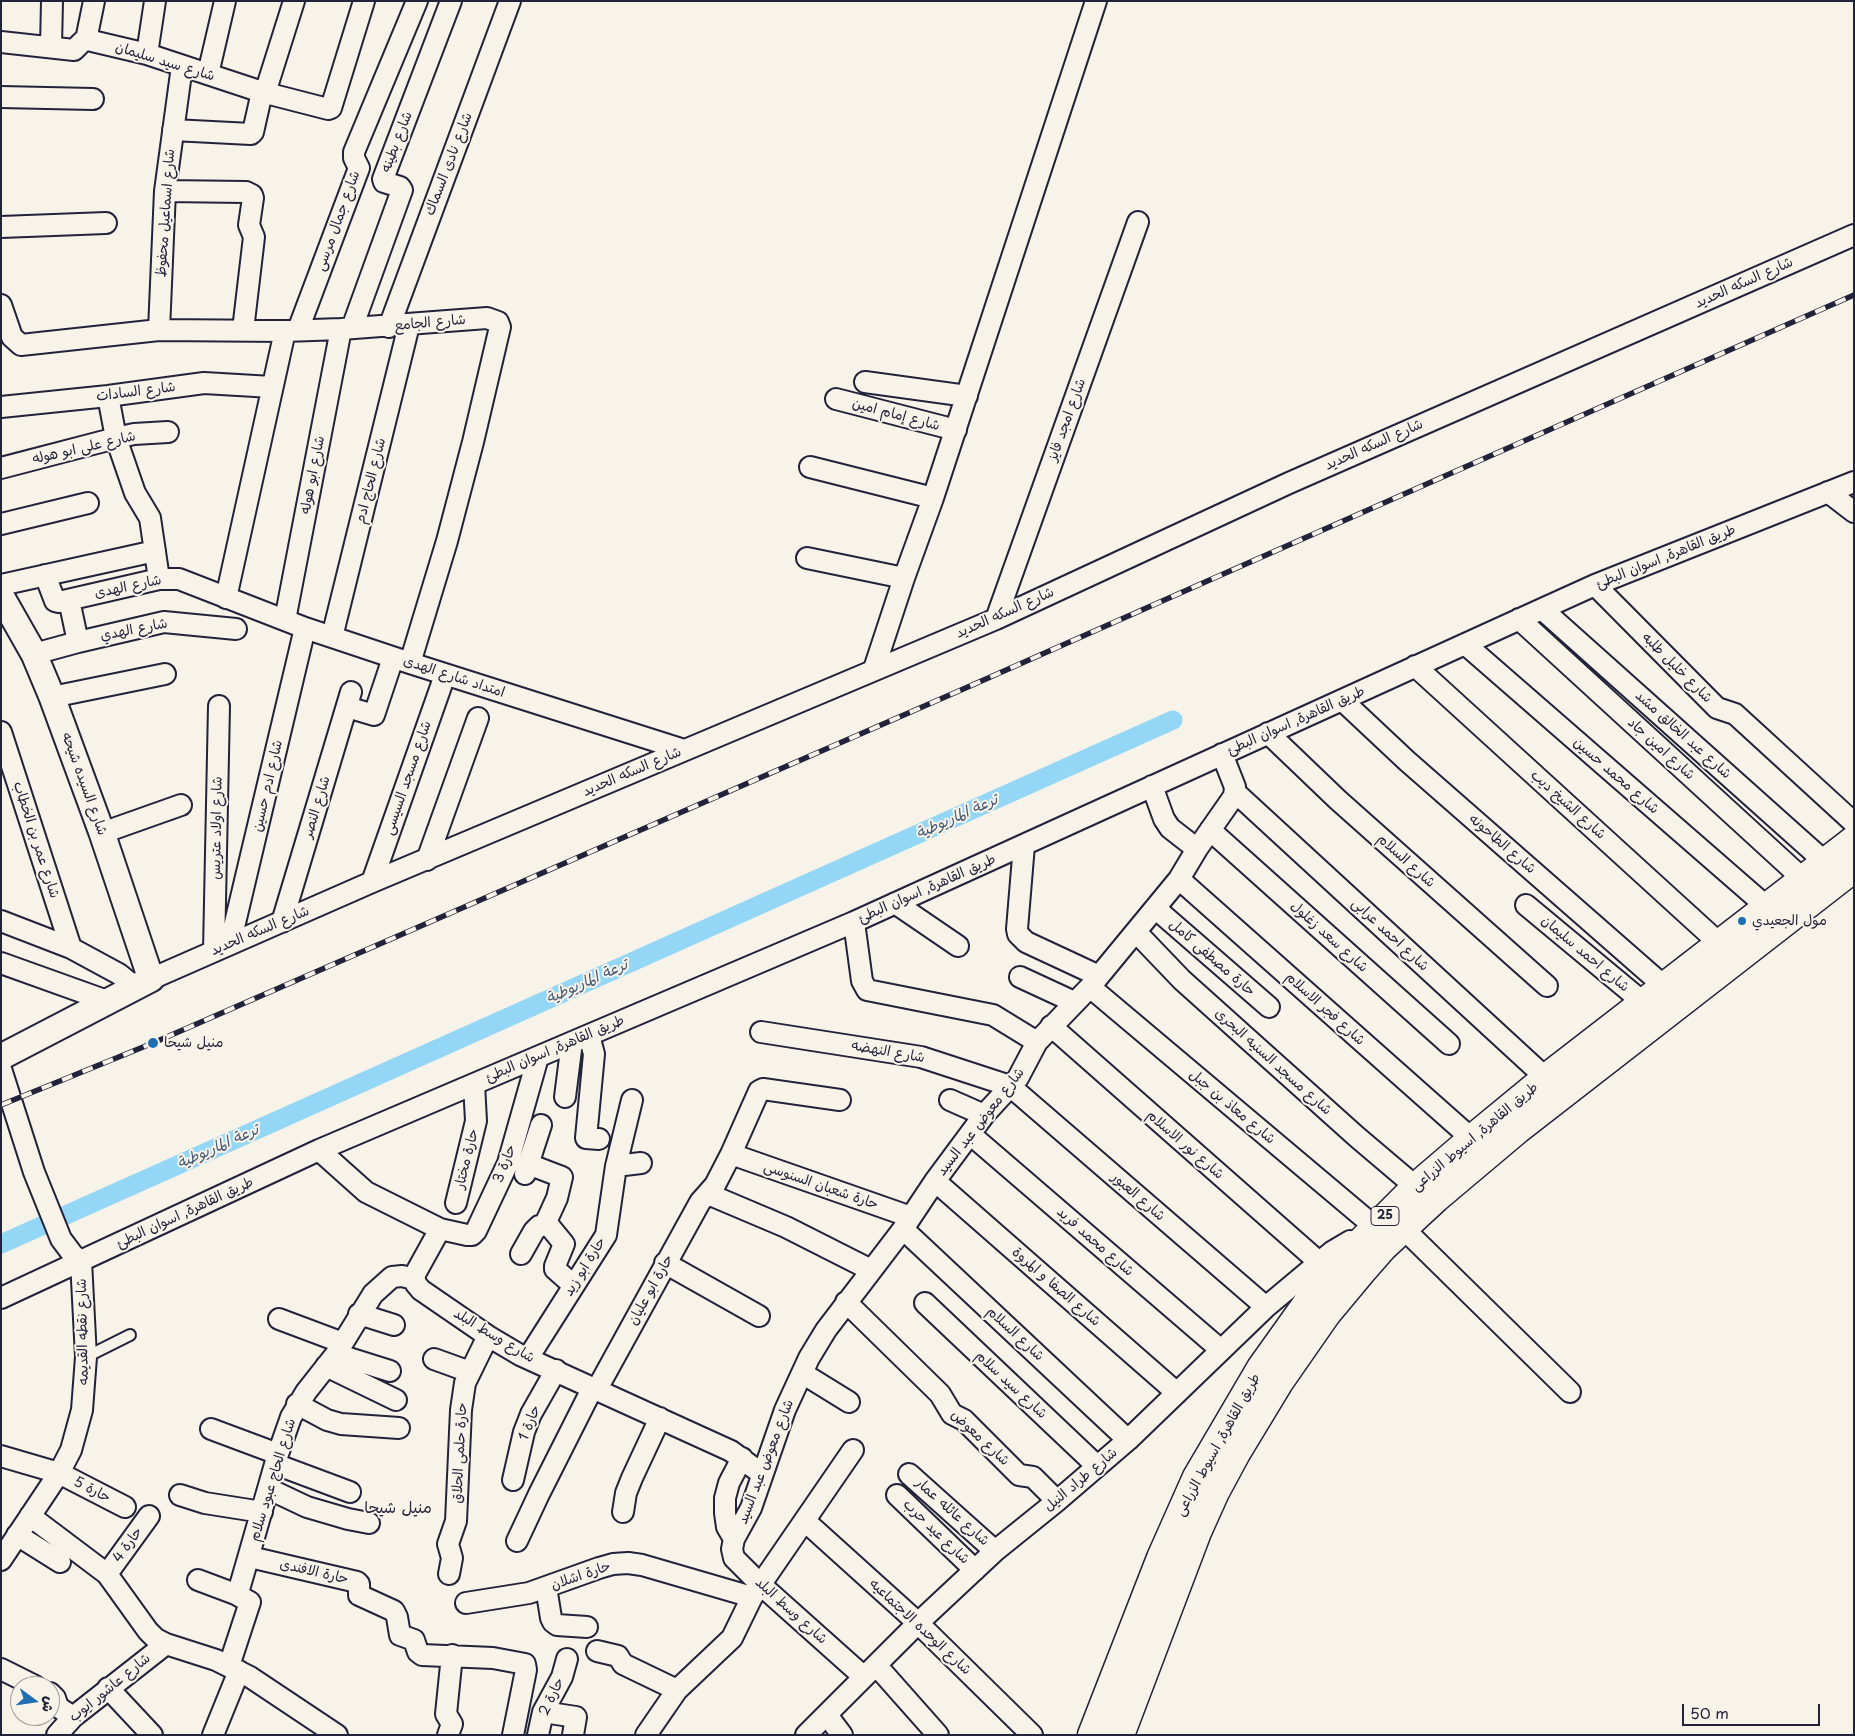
<!DOCTYPE html>
<html>
<head>
<meta charset="utf-8">
<style>
  body { margin:0 }
  #map { position:relative; width:1855px; height:1736px; overflow:hidden; background:#f7f3e8; font-family:"Playpen Sans","Playpen Sans Arabic",sans-serif }
  canvas { display:block }
  .frame { position:absolute; inset:0; border:2px solid #22223b; pointer-events:none }
  .north { position:absolute; left:10px; top:1676px; width:50px; height:50px; box-sizing:border-box; background:#f7f3e8; border:1px solid #a29fa3; border-radius:50%; rotate:104deg; font-size:14px; font-weight:700; line-height:20px; text-align:center; color:#22223b }
  .north::after { content:''; display:block; margin:auto; width:18px; height:22px; background:#1f6fb2; clip-path:polygon(50% 0,100% 100%,50% 72%,0 100%) }
  .scale { position:absolute; left:1682px; top:1704px; width:138px; height:22px; box-sizing:border-box; border:2px solid #22223b; border-top:0; padding-left:6px; font-size:15px; line-height:18px; white-space:nowrap; color:#22223b; -webkit-text-stroke:4px #f7f3e8; paint-order:stroke }
</style>
</head>
<body>
<div id="map">
<canvas width="1855" height="1736"></canvas>
<div class="frame"></div>
<div class="north">ش</div>
<div class="scale">50 m</div>
</div>
<script>
const ctx = document.querySelector('canvas').getContext('2d');
ctx.lineJoin = 'round';
const poly = rows => new Path2D(rows.map(r => 'M' + r).join(''));
function trace(path, color, width, dash) { ctx.strokeStyle = color; ctx.lineWidth = width; ctx.lineCap = dash ? 'butt' : 'round'; ctx.setLineDash(dash || []); ctx.stroke(path); }
function drawText(font, color, halo, rows, align = 'center') {
  ctx.font = font + ' "Playpen Sans","Playpen Sans Arabic",sans-serif'; ctx.lineWidth = 4; ctx.setLineDash([]); ctx.textBaseline = 'middle'; ctx.strokeStyle = halo; ctx.fillStyle = color; for (const [text, x, y, turn = 0] of rows) {
    ctx.save(); ctx.translate(x, y); ctx.rotate((+turn || 0) * Math.PI / 180); ctx.textAlign = isNaN(turn) ? turn : align; if (halo) ctx.strokeText(text, 0, 0); ctx.fillText(text, 0, 0); ctx.restore();
  }
}
const canal = poly([
  [1,1244,1173,720]
]);
const service = poly([
  [86,1357,130,1335]
]);
const minor = poly([
  [86,40,94,1],
  [1,42,74,50,82,42,86,40,92,41,147,54,262,92,328,109,331,108,364,1],
  [51,47,52,1],
  [147,54,155,1],
  [208,74,225,1],
  [265,93,294,1],
  [1,97,93,99],
  [173,130,251,134,253,132,262,92],
  [165,191,246,192,252,195,253,198,249,225,254,237,243,330],
  [1,227,106,223],
  [1,305,12,337,21,345,159,330,285,331,341,329,487,318,498,322,500,327,473,442,447,541,410,663],
  [389,327,510,1],
  [352,328,402,190,400,187,384,182,383,179,451,1],
  [159,330,165,191,182,66],
  [298,330,359,168,354,158,354,152,417,1],
  [865,382,967,396],
  [108,396,116,438,135,493,150,518,159,579],
  [836,399,956,430],
  [1,407,108,396,204,383,272,387],
  [810,467,933,498],
  [1,468,116,438,134,434,168,432],
  [1828,492,1854,512],
  [1,524,88,503],
  [807,558,904,578],
  [45,575,55,601,59,602,159,579,179,579,305,628,410,663,684,750],
  [1,585,155,551],
  [1595,585,1717,708,1735,714,1854,823],
  [226,598,285,331],
  [69,600,78,642],
  [1542,609,1825,862],
  [996,619,1138,222],
  [1519,619,1803,879],
  [285,620,341,329],
  [332,637,409,325],
  [1465,644,1767,907],
  [34,654,78,642,164,622,236,629],
  [1415,666,1720,944],
  [874,669,904,578,933,498,1096,1],
  [52,697,165,674],
  [1342,700,1407,761,1665,987],
  [347,707,374,715,393,658],
  [1,732,71,948],
  [1268,733,1338,800,1547,986],
  [1152,786,1164,819,1170,828,1197,849],
  [1235,792,1546,1078],
  [1210,830,1449,1044],
  [102,833,181,805],
  [1024,845,1017,929,1018,934,1026,942,1099,976],
  [427,860,478,718],
  [1179,879,1472,1139],
  [372,882,445,675],
  [895,903,958,946],
  [1526,905,1644,1003],
  [1155,908,1269,1007],
  [1,921,71,948,119,974,135,987],
  [282,922,351,692],
  [854,922,862,981,867,990,993,1015,1037,1042],
  [1136,932,1182,980,1357,1137,1416,1187],
  [230,944,305,628],
  [214,951,219,706],
  [1,963,107,1001],
  [1020,977,1074,1002],
  [151,979,372,882,996,619,1289,483,1854,235],
  [1090,987,1375,1227],
  [1051,1026,1320,1263],
  [761,1032,921,1057,1010,1086,1266,1307],
  [589,1035,594,1054,586,1138,599,1139],
  [1,1069,34,1172,61,1239,73,1255,81,1261,86,1357,82,1410,71,1450,59,1473,1,1560],
  [565,1097,572,1042],
  [950,1100,984,1115],
  [970,1134,1221,1350],
  [319,1150,366,1192,440,1229,414,1276,416,1284,421,1290,488,1336,520,1355,731,1451,762,1474],
  [731,1154,911,1217],
  [528,1164,562,1177,557,1198,546,1222,564,1244,555,1266,555,1269,573,1285],
  [616,1166,641,1163],
  [525,1174,541,1125],
  [935,1181,1177,1393],
  [708,1194,786,1227,871,1270],
  [456,1203,476,1121,474,1084],
  [1403,1228,1570,1392],
  [440,1229,467,1235,472,1235,476,1231,508,1163,538,1057],
  [903,1229,1128,1440],
  [521,1254,534,1231,539,1226,547,1225],
  [665,1263,759,1316],
  [1,1298,319,1150,854,922,1542,609,1595,585,1854,482],
  [846,1302,940,1394,952,1414,964,1420,1019,1475,1033,1477,1057,1501],
  [925,1303,1097,1466],
  [359,1314,394,1325],
  [279,1319,343,1343],
  [336,1354,390,1371],
  [528,1358,606,1235,616,1166,632,1100],
  [434,1359,470,1372],
  [326,1366,396,1400],
  [802,1373,849,1402],
  [597,1389,700,1202,715,1185,731,1154,759,1091,763,1089,840,1100],
  [297,1404,327,1420,341,1424,399,1428],
  [211,1429,278,1454],
  [1,1456,59,1473,125,1507],
  [275,1464,350,1492],
  [909,1474,995,1551],
  [513,1480,524,1432,531,1414,556,1370],
  [269,1489,307,1507,348,1519,369,1523],
  [180,1495,205,1503,262,1512],
  [897,1495,975,1570],
  [623,1512,626,1493,632,1478,660,1418],
  [30,1516,107,1574,148,1631,156,1639,166,1644,216,1660,250,1677,337,1735],
  [805,1521,918,1623,1032,1735],
  [17,1535,60,1562],
  [734,1539,727,1527,725,1513,725,1498,729,1483,742,1458],
  [517,1541,539,1494,593,1387],
  [250,1557,357,1582,359,1584,359,1595,394,1611,397,1617,400,1635,414,1640,418,1652,422,1655,493,1658,525,1664,526,1670,513,1735],
  [107,1574,149,1516],
  [449,1574,452,1558,448,1544,456,1521,461,1410,465,1383,488,1336],
  [198,1580,238,1595],
  [546,1587,551,1618,553,1622,557,1625,587,1627],
  [466,1603,529,1593,599,1568,613,1564,628,1563,642,1565,752,1597],
  [597,1651,618,1656,623,1664,677,1690],
  [876,1665,938,1735],
  [229,1666,250,1602,239,1596,238,1593,278,1454,291,1417,306,1392,336,1354,373,1294,392,1277,402,1276,414,1279],
  [1,1669,35,1686],
  [864,1677,761,1585,734,1558,732,1549,734,1539,751,1508,785,1410,809,1358,826,1330,903,1229,935,1181,984,1115,1018,1078,1037,1042,1090,987,1179,879,1197,849,1234,796,1235,787,1222,754],
  [108,1688,152,1735],
  [50,1693,55,1698,58,1707,73,1717],
  [543,1712,576,1717,573,1735],
  [827,1715,842,1735],
  [57,1735,73,1717,166,1644],
  [213,1735,239,1671],
  [448,1735,452,1724,446,1714,452,1655],
  [538,1735,543,1712,562,1677,567,1659],
  [646,1735,677,1690,732,1638,752,1597,853,1450],
  [806,1735,918,1623,995,1551,1057,1501,1128,1440,1266,1307,1333,1251,1350,1241]
]);
const tertiary = poly([
  [1,596,34,654,52,697,102,833,151,979,1,1057]
]);
const trunk = poly([
  [1092,1735,1161,1558,1197,1477,1261,1368,1308,1302,1339,1264,1416,1187,1472,1139,1546,1078,1854,840],
  [1120,1735,1197,1532,1215,1492,1236,1453,1279,1382,1327,1313,1362,1271,1383,1247,1436,1198,1518,1129,1854,868]
]);
const rail = poly([
  [1,1105,153,1043,961,690,1854,295]
]);
const markers = [
  [1742,921,5,"#1f6fb2"],
  [153,1043,6,"#1f6fb2"]
];
const shields = [
  [1385,1216,28]
];
const shieldNames = [
  ["25",1385,1216]
];
const streetNames = [
  ["شارع سيد سليمان",165,62,17],
  ["شارع بطينه",397,142,-69],
  ["شارع نادى السماك",449,164,-69],
  ["شارع اسماعيل محفوظ",166,213,-86],
  ["شارع جمال مرسى",338,221,-70],
  ["شارع السكه الحديد",1744,283,-24],
  ["شارع الجامع",430,323,-5],
  ["شارع السادات",136,392,-7],
  ["شارع إمام امين",896,415,15],
  ["شارع امجد فايز",1067,420,-70],
  ["شارع السكه الحديد",1374,445,-24],
  ["شارع على ابو هوله",84,448,-13],
  ["شارع ابو هوله",313,475,-79],
  ["شارع الحاج ادم",371,481,-76],
  ["طريق القاهرة, اسوان البطئ",1666,557,-22],
  ["شارع الهدى",128,587,-12],
  ["شارع السكه الحديد",1005,613,-24],
  ["شارع الهدي",134,630,-11],
  ["شارع خليل طلبه",1677,668,45],
  ["امتداد شارع الهدى",454,677,18],
  ["طريق القاهرة, اسوان البطئ",1296,721,-24],
  ["شارع عبد الخالق مشد",1683,735,42],
  ["شارع امين جاد",1661,749,42],
  ["شارع السكه الحديد",632,772,-23],
  ["شارع محمد حسين",1616,776,41],
  ["شارع مسجد السيسى",408,778,-71],
  ["شارع السيده شيحه",84,784,70],
  ["شارع ادم حسين",268,786,-77],
  ["شارع الشيخ ديب",1568,805,42],
  ["شارع النصر",317,807,-73],
  ["شارع اولاد عتريس",217,828,-89],
  ["شارع عمر بن الخطاب",36,840,72],
  ["شارع الطاحونه",1502,844,41],
  ["شارع السلام",1406,861,42],
  ["طريق القاهرة, اسوان البطئ",927,889,-24],
  ["شارع السكه الحديد",260,931,-23],
  ["شارع احمد عرابى",1390,935,43],
  ["شارع سعد زغلول",1329,937,42],
  ["شارع احمد سليمان",1585,954,40],
  ["حارة مصطفى كامل",1212,958,41],
  ["شارع فجر الاسلام",1325,1009,42],
  ["طريق القاهرة, اسوان البطئ",555,1049,-23],
  ["شارع النهضه",888,1052,10],
  ["شارع مسجد السنيه البحرى",1273,1062,42],
  ["شارع معاذ بن جبل",1232,1107,40],
  ["شارع معوض عبد السيد",981,1122,-52],
  ["طريق القاهرة, اسيوط الزراعى",1475,1137,-40],
  ["شارع نور الاسلام",1185,1145,41],
  ["حارة مختار",467,1159,-76],
  ["حارة 3",505,1164,-69],
  ["حارة شعبان السنوسى",821,1186,19],
  ["شارع العبور",1138,1197,41],
  ["طريق القاهرة, اسوان البطئ",185,1213,-25],
  ["شارع محمد فريد",1095,1242,41],
  ["حارة ابو زيد",585,1267,-58],
  ["شارع الصفا و المروة",1056,1287,41],
  ["حارة ابو عليان",651,1290,-61],
  ["شارع نقطه القديمه",83,1332,-91],
  ["شارع السلام",1015,1334,43],
  ["شارع وسط البلد",494,1336,31],
  ["شارع سيد سلام",1011,1385,43],
  ["حارة 1",530,1423,-69],
  ["شارع معوض",980,1438,43],
  ["طريق القاهرة, اسيوط الزراعى",1218,1445,-61],
  ["حارة حلمى الحلاق",460,1453,-87],
  ["شارع معوض عبد السيد",766,1462,-69],
  ["شارع الحاج عبود سلام",273,1480,-73],
  ["شارع طراد النيل",1081,1480,-40],
  ["حارة 5",92,1490,27],
  ["شارع عائله عمار",952,1512,42],
  ["شارع عيد حرب",936,1532,44],
  ["حارة 4",128,1545,-54],
  ["حارة الافندى",314,1572,13],
  ["حارة اشلان",581,1576,-19],
  ["شارع وسط البلد",791,1611,42],
  ["شارع الوحده الاجتماعيه",920,1627,43],
  ["شارع عاشور ايوب",110,1688,-39],
  ["حارة 2",552,1697,-65]
];
const poiNames = [
  ["مول الجعيدي",1752,921],
  ["منيل شيحا",164,1043]
];
const waterNames = [
  ["ترعة الماريوطية",957,817,-24],
  ["ترعة الماريوطية",587,982,-24],
  ["ترعة الماريوطية",218,1147,-24]
];
const quarterNames = [
  ["منيل شيحا",398,1509]
];
trace(canal, '#93d6f5', 19);
trace(service, '#22223b', 14);
trace(minor, '#22223b', 24);
trace(tertiary, '#22223b', 29);
trace(trunk, '#22223b', 31);
trace(service, '#f7f3e8', 10);
trace(minor, '#f7f3e8', 20);
trace(tertiary, '#f7f3e8', 25);
trace(trunk, '#f7f3e8', 28);
trace(rail, '#22223b', 5.5);
trace(rail, '#f7f3e8', 4, [11]);
for (const [x, y, r, color] of markers) { const dot = new Path2D(); dot.arc(x, y, r, 0, 2 * Math.PI); ctx.fillStyle = color; ctx.fill(dot); trace(dot, '#f7f3e8', 2); }
for (const [x, y, w] of shields) { const box = new Path2D(); box.roundRect(x - w / 2, y - 9.5, w, 19, 4); ctx.fillStyle = '#f7f3e8'; ctx.fill(box); trace(box, '#22223b', 1); }
drawText('bold 12px', '#22223b', null, shieldNames);
drawText('14px', '#22223b', '#f7f3e8', streetNames);
drawText('14px', '#22223b', '#f7f3e8', poiNames, 'left');
drawText('italic 15px', '#445873', '#f7f3e8', waterNames);
drawText('16px', '#22223b', '#f7f3e8', quarterNames);
</script>
</body>
</html>
